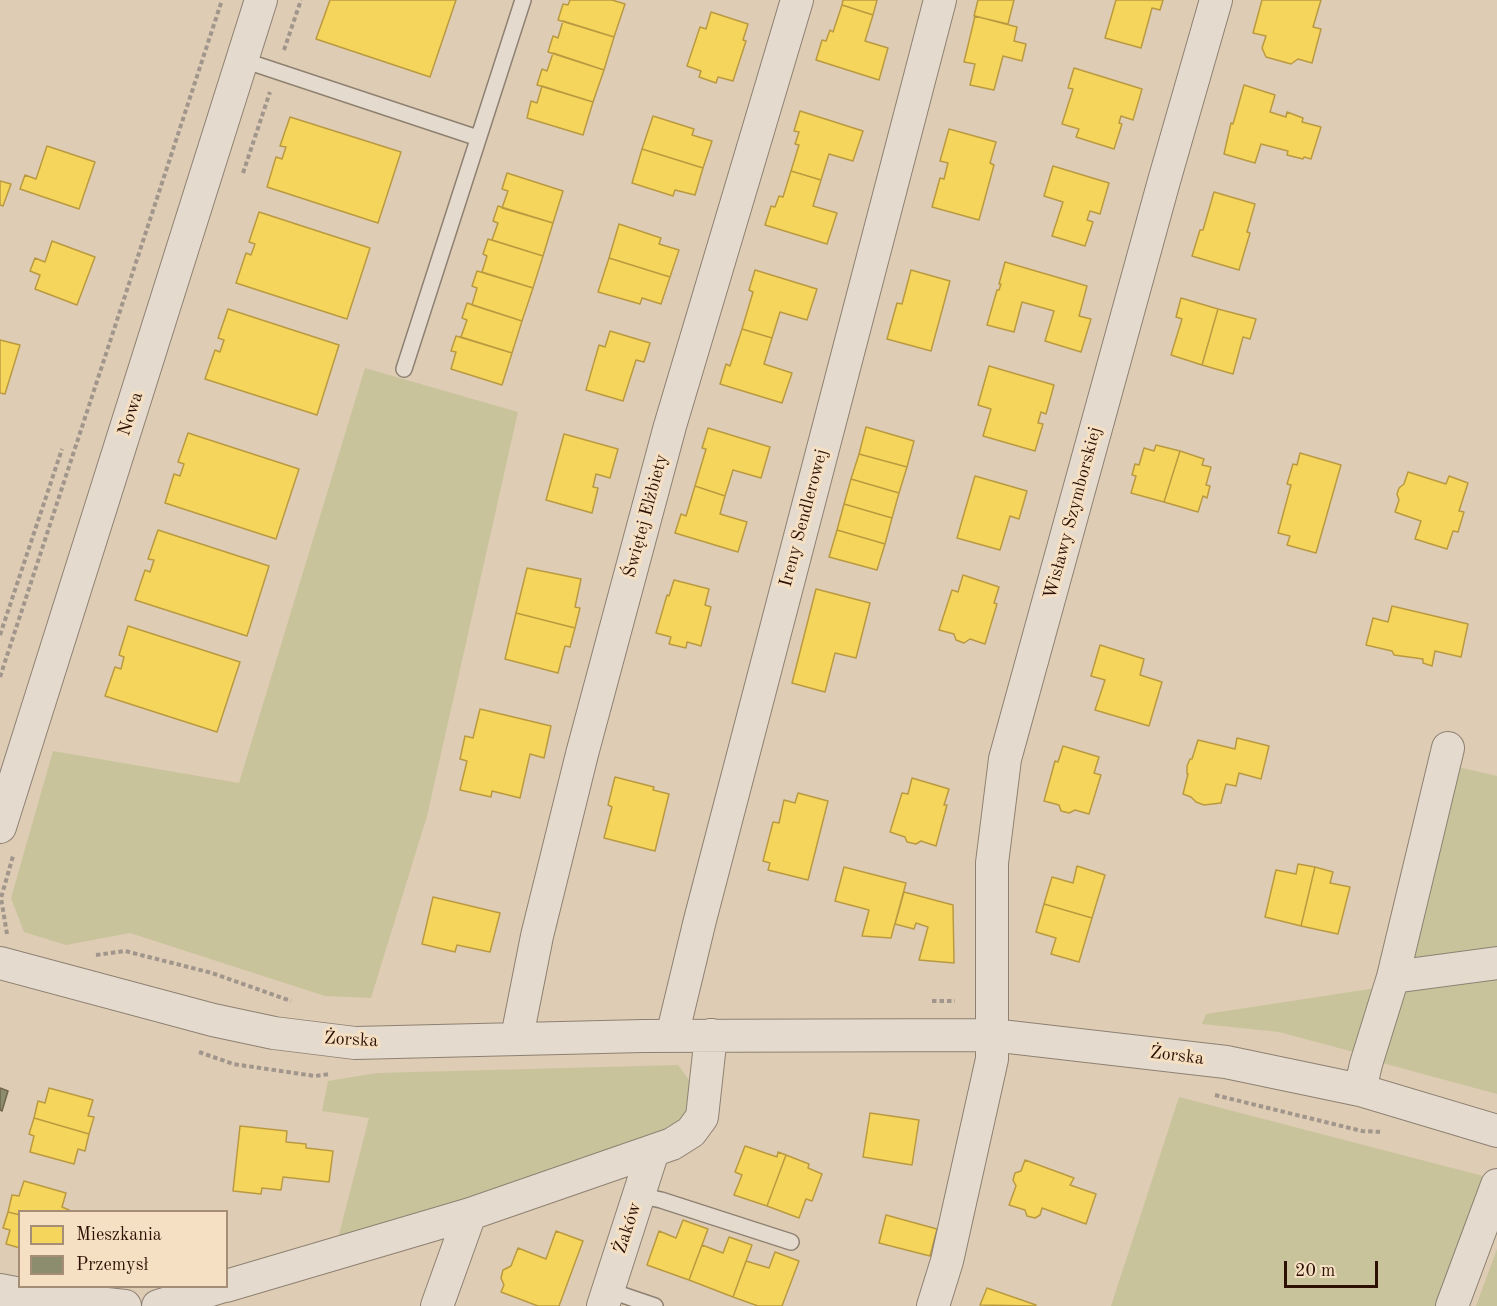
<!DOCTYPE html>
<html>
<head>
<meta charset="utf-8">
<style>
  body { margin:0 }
  #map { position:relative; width:1497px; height:1306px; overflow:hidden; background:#deccb4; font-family:"Old Standard TT",serif }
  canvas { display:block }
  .legend { position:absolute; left:18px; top:1210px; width:210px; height:78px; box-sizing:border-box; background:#f5e0c3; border:2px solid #a58d76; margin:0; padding:8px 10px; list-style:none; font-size:18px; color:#2d1003 }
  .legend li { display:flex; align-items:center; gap:12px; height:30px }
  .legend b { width:30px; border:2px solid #a58d76 }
  .scale { position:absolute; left:1284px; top:1261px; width:94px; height:27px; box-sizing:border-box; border:3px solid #2d1003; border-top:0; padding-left:8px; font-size:18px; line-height:21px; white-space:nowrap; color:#2d1003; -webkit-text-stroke:4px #f5e0c3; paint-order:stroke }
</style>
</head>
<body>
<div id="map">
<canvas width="1497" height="1306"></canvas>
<ul class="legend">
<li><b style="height:16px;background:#f6d55c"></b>Mieszkania</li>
<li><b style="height:16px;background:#8c8c6e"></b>Przemysł</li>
</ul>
<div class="scale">20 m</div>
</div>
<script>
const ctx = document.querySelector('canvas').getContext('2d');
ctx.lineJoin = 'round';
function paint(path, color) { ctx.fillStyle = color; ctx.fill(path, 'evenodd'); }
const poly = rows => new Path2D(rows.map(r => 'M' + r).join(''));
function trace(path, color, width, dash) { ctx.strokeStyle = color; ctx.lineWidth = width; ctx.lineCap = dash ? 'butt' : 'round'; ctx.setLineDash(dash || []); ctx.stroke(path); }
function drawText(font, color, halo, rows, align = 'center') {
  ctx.font = font + ' "Old Standard TT",serif'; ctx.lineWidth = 6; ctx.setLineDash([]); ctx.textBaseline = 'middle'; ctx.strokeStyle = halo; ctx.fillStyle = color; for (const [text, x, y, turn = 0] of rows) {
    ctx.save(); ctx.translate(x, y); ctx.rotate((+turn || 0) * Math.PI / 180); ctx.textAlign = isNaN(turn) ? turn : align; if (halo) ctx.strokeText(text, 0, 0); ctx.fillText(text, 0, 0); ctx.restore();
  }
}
const green = poly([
  [365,368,518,412,427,816,371,998,325,996,130,933,66,945,24,932,11,898,53,751,239,783],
  [1458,767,1497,776,1497,952,1407,964],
  [1497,972,1497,1094,1375,1061,1399,985],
  [1383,987,1361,1054,1279,1032,1202,1024,1206,1014],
  [678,1065,689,1080,691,1103,683,1122,657,1141,337,1242,369,1118,322,1111,328,1081,377,1073],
  [1179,1097,1483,1176,1436,1306,1111,1306],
  [1497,1249,1497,1306,1476,1306]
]);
const homes = poly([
  [330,0,456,0,430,77,316,39,330,0],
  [570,0,612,0,625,4,614,37,558,20,563,4,568,5,570,0],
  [843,0,877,0,873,15,842,5,843,0],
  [978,0,1014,0,1008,24,974,16,978,0],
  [1116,0,1163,0,1160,10,1152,8,1141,48,1105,38,1116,0],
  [1262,0,1321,0,1313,27,1321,29,1312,63,1298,59,1291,64,1266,57,1262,48,1266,36,1253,33,1262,0],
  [842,5,873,15,865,41,888,48,879,80,816,60,822,40,826,41,830,30,833,32,842,5],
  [711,12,748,24,743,40,746,41,733,81,718,77,716,83,699,77,701,71,687,66,700,27,706,29,711,12],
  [975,16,1017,27,1014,41,1026,44,1022,61,1003,56,994,90,970,85,975,64,964,62,975,16],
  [563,21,614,37,604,70,548,52,553,36,558,38,563,21],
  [553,53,604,70,593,102,537,85,542,69,547,71,553,53],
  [1074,68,1142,89,1133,120,1121,116,1119,123,1122,124,1114,149,1076,137,1079,129,1062,124,1073,89,1068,88,1074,68],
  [1244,85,1275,95,1270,112,1286,117,1287,112,1303,118,1302,122,1321,127,1311,159,1304,157,1303,159,1287,155,1288,151,1261,144,1255,163,1224,154,1231,123,1233,124,1244,85],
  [542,86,593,102,583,135,527,118,531,101,537,103,542,86],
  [800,111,863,131,853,161,829,154,821,180,791,171,799,145,795,144,799,132,794,131,800,111],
  [653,116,694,129,692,135,712,141,703,168,642,149,653,116],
  [290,117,401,152,378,223,267,187,276,157,282,159,286,147,280,146,290,117],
  [949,129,996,142,990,163,994,165,979,220,932,207,940,178,944,179,948,163,940,161,949,129],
  [47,146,95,162,79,209,20,189,25,175,36,179,47,146],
  [642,149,703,168,695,195,675,190,673,196,632,183,642,149],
  [1053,166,1109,183,1100,214,1090,211,1087,220,1093,222,1085,246,1052,236,1063,202,1044,196,1053,166],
  [791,171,821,180,813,206,837,213,827,244,765,225,771,206,775,207,779,196,783,197,791,171],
  [507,173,563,191,553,223,502,208,508,191,502,189,507,173],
  [0,181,11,184,3,206,0,205,0,181],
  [1214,192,1255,204,1247,232,1250,233,1239,270,1192,256,1200,230,1203,230,1214,192],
  [498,206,553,223,543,256,492,240,498,223,493,221,498,206],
  [259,212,370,248,347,319,236,283,246,253,251,255,255,244,249,242,259,212],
  [619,224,661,238,659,244,679,250,670,277,609,258,619,224],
  [488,239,543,256,533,288,482,272,487,256,483,254,488,239],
  [52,241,95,257,77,305,35,289,40,275,30,271,35,258,45,262,52,241],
  [609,258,670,277,661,304,642,298,640,304,598,292,609,258],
  [1005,262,1087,286,1079,316,1091,319,1081,352,1045,341,1054,311,1022,302,1014,332,987,325,997,290,999,290,1001,284,999,284,1005,262],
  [755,270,817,289,807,320,780,312,772,338,742,329,753,292,749,290,755,270],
  [911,270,950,281,931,351,887,339,897,303,902,304,911,270],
  [477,271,533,288,522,321,472,305,477,288,472,286,477,271],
  [1181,298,1218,309,1202,365,1171,355,1182,319,1176,317,1181,298],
  [467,303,522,321,512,353,461,337,467,320,462,318,467,303],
  [228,309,339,345,317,415,205,379,215,350,220,352,224,340,218,338,228,309],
  [1218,309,1256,319,1250,339,1243,337,1233,374,1202,365,1218,309],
  [742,329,772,338,764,364,792,373,782,403,720,384,726,364,730,366,742,329],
  [610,331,650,343,644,362,636,360,623,401,586,390,599,345,605,347,610,331],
  [456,336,512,353,502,385,451,369,456,352,451,351,456,336],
  [0,340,20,345,5,394,0,393,0,340],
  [989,366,1054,385,1046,414,1041,412,1038,423,1043,424,1035,451,983,436,991,409,978,405,989,366],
  [866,427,914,441,907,467,859,454,866,427],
  [708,428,770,447,761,478,733,470,725,496,695,486,706,449,702,448,708,428],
  [188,433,299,469,276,539,165,503,174,474,180,476,184,464,178,462,188,433],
  [564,434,618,449,610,478,596,474,593,487,598,488,592,513,546,500,564,434],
  [1156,445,1180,451,1164,502,1131,493,1136,476,1132,475,1135,464,1139,465,1144,448,1154,451,1156,445],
  [1180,451,1204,459,1202,465,1211,467,1206,485,1210,486,1207,498,1203,496,1198,512,1164,502,1180,451],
  [1300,453,1341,465,1316,553,1287,545,1290,536,1278,533,1291,485,1287,484,1293,464,1297,465,1300,453],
  [859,454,907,467,899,493,851,479,859,454],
  [1408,472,1446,484,1449,476,1468,483,1459,511,1464,512,1458,532,1453,531,1447,549,1415,539,1421,521,1395,512,1399,500,1397,494,1399,488,1404,484,1408,472],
  [975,476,1027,491,1019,519,1010,516,1000,550,957,538,975,476],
  [851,479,899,493,892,518,844,504,851,479],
  [695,486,725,496,720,514,747,522,738,552,675,533,681,514,686,516,695,486],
  [844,504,892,518,885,544,837,530,844,504],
  [158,530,269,566,247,636,135,600,145,570,150,572,154,560,148,559,158,530],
  [837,530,885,544,877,570,829,557,837,530],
  [527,568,581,579,575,607,580,608,575,628,516,613,527,568],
  [963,575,999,587,994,603,997,604,985,644,970,639,964,643,956,640,954,634,939,630,952,590,958,592,963,575],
  [674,580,709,589,705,605,711,607,701,646,687,642,686,648,669,644,671,637,656,633,667,595,669,596,674,580],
  [816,589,870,603,856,658,835,653,825,692,792,683,816,589],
  [1392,606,1468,624,1461,657,1435,651,1432,666,1423,663,1423,659,1394,655,1392,651,1366,645,1373,618,1388,622,1392,606],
  [516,613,575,628,570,647,565,646,558,673,505,659,516,613],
  [128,626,240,662,217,732,105,696,115,667,121,669,124,657,119,655,128,626],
  [1100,645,1144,659,1140,675,1162,682,1149,726,1095,710,1105,680,1091,676,1100,645],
  [480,709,551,726,544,758,530,754,520,798,492,791,491,797,460,790,467,761,460,759,465,736,473,738,480,709],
  [1237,738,1269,746,1261,779,1239,773,1236,786,1226,784,1221,803,1204,805,1196,802,1191,797,1183,794,1188,774,1187,774,1187,766,1190,759,1192,759,1198,740,1235,749,1237,738],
  [1063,746,1099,757,1094,773,1101,775,1089,814,1075,810,1069,813,1061,811,1059,805,1044,801,1055,761,1058,762,1063,746],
  [615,777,654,787,653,790,669,794,655,851,604,838,612,807,608,805,615,777],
  [912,778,949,789,944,805,947,805,936,846,921,841,916,844,907,842,905,837,890,832,902,793,908,794,912,778],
  [798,793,828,801,808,880,768,870,770,863,763,861,773,822,779,823,784,800,795,803,798,793],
  [1298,864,1315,867,1301,926,1265,917,1276,870,1296,874,1298,864],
  [1077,866,1105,875,1092,918,1044,904,1052,877,1073,883,1077,866],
  [844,867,906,883,891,938,862,936,869,910,835,901,844,867],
  [1315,867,1333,872,1330,883,1350,887,1338,934,1301,926,1315,867],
  [904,892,953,905,954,963,919,960,928,927,916,923,914,929,895,924,904,892],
  [433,897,500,913,490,952,457,945,455,952,422,944,433,897],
  [1044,904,1092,918,1079,962,1051,954,1056,938,1036,932,1044,904],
  [49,1088,93,1100,88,1116,94,1117,89,1134,34,1118,38,1101,45,1103,49,1088],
  [870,1113,919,1120,912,1165,863,1157,870,1113],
  [34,1118,89,1134,85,1151,78,1149,74,1164,30,1152,34,1136,29,1134,34,1118],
  [240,1126,287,1131,286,1142,306,1144,306,1148,333,1151,329,1182,283,1177,281,1190,262,1188,261,1194,233,1191,240,1126],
  [745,1146,777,1157,778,1152,786,1155,767,1206,734,1195,742,1175,735,1172,745,1146],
  [786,1155,809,1164,808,1168,822,1174,812,1201,806,1199,799,1218,767,1206,786,1155],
  [1025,1160,1074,1178,1070,1185,1096,1194,1086,1224,1042,1208,1040,1215,1035,1218,1027,1216,1025,1210,1009,1205,1016,1186,1013,1180,1015,1173,1021,1171,1025,1160],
  [24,1181,66,1193,62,1207,69,1210,68,1212,20,1212,20,1215,8,1212,12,1195,19,1196,24,1181],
  [8,1212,20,1215,20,1248,6,1244,10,1230,3,1228,8,1212],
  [886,1215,937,1229,930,1256,879,1243,886,1215],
  [683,1220,708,1229,689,1280,647,1265,659,1231,676,1238,683,1220],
  [556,1231,583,1241,559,1306,538,1306,501,1292,504,1285,501,1278,503,1270,511,1266,518,1248,546,1259,556,1231],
  [729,1237,752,1245,733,1297,689,1280,702,1245,723,1253,729,1237],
  [775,1252,799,1261,782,1306,758,1306,733,1297,746,1261,769,1268,775,1252],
  [987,1288,1036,1305,1035,1306,980,1305,987,1288]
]);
const industry = poly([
  [0,1088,8,1091,2,1111,0,1110,0,1088]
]);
const path = poly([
  [284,50,301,0],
  [243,173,270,92],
  [0,635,62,449],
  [0,677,222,0],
  [7,934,1,898,13,856],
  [96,955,125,951,212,973,291,1001],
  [932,1001,955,1001],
  [199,1052,233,1064,315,1076,330,1074],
  [1215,1095,1362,1131,1383,1132]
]);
const lane = poly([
  [243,60,478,138],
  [404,369,523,0],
  [638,1195,661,1200,791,1242],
  [608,1290,655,1306]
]);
const street = poly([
  [0,827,261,0],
  [0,963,213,1020,274,1033,355,1043,643,1036,992,1035,1226,1062,1360,1090,1497,1131],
  [1393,977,1497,963],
  [672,1036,700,920,940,0],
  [517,1037,537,936,582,754,670,426,797,0],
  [1360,1090,1366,1064,1393,977,1448,748],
  [226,1286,470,1214,672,1144,691,1132,702,1117,711,1035],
  [0,1290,31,1296,125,1306],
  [158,1306,224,1286],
  [437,1306,470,1214],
  [603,1306,653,1151],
  [933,1306,947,1261,992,1059,992,863,1005,759,1164,181,1216,0],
  [1452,1306,1497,1185]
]);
const streetNames = [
  ["Nowa",131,414,-72],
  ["Wisławy Szymborskiej",1073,513,-75],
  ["Świętej Elżbiety",646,516,-75],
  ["Ireny Sendlerowej",804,518,-75],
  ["Żorska",351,1040,3],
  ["Żorska",1177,1056,7],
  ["Żaków",628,1228,-72]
];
paint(green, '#c9c39b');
paint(homes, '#f6d55c');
trace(homes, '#ba9a41', 1.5);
paint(industry, '#8c8c6e');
trace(industry, '#70674e', 1.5);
trace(lane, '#8e8172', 18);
trace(street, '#8e8172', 34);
trace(path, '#a1968c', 4, [4.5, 3]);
trace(lane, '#e4dace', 15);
trace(street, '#e4dace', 32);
drawText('18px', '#2d1003', '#f5e0c3', streetNames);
</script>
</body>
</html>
